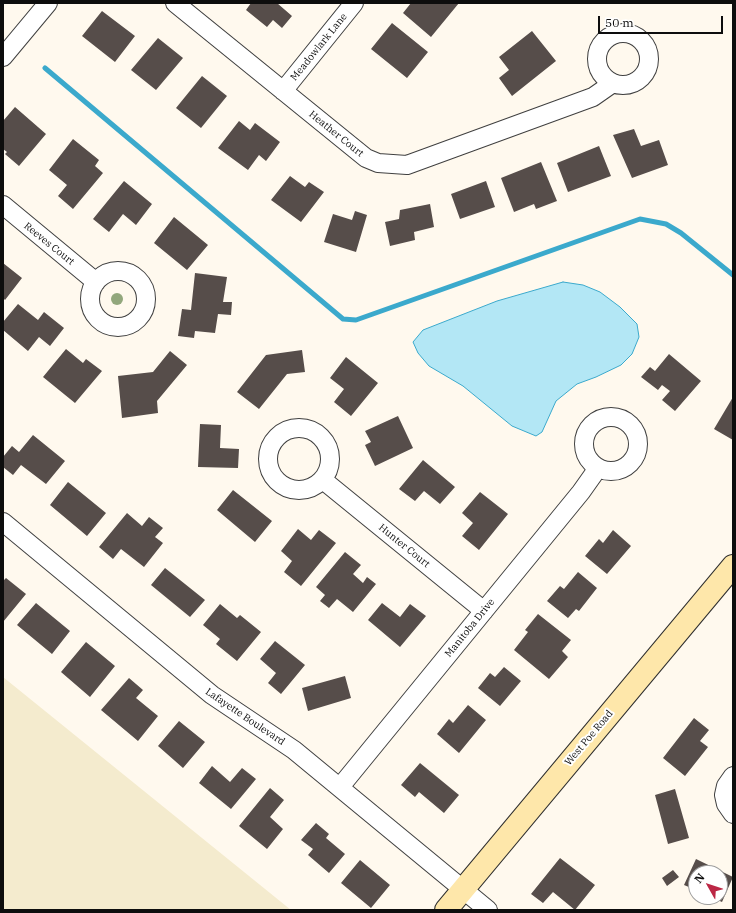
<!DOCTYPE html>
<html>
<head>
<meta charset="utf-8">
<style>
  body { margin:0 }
  #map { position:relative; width:736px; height:913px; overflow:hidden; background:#fff9ee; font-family:"IBM Plex Serif",serif }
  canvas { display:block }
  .frame { position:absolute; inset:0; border:4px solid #0d0d0d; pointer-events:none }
  .north { position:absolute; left:688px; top:865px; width:40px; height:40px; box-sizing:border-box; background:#fff; border:1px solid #9e9e9e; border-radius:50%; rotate:309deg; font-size:11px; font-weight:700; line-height:16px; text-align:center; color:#0d0d0d }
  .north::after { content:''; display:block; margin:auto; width:14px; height:18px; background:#bc2745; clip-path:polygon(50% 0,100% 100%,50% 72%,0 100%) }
  .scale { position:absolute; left:598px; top:16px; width:125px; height:18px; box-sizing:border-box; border:2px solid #0d0d0d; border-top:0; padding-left:5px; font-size:12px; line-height:14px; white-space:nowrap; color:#0d0d0d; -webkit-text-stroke:3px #fff; paint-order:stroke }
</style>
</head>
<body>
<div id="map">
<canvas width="736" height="913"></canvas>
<div class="frame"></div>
<div class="north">N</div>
<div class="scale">50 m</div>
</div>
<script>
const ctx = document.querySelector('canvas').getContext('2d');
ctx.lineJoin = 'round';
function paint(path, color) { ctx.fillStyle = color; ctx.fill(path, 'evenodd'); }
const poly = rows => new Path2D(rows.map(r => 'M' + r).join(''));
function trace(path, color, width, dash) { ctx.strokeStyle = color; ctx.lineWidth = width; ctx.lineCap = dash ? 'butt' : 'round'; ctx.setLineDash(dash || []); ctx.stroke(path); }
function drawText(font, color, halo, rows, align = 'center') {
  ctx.font = font + ' "IBM Plex Serif",serif'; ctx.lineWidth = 4; ctx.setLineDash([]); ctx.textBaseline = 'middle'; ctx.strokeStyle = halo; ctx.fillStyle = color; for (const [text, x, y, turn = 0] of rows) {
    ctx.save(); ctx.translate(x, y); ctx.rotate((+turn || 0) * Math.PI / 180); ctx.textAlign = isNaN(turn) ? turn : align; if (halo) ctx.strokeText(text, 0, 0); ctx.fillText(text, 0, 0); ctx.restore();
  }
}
const farmland = poly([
  [3,677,291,910,3,910]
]);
const water = poly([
  [563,282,583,285,600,292,620,307,637,324,639,337,632,354,621,365,596,377,577,384,556,401,542,432,536,436,512,426,463,386,429,366,418,353,413,342,423,330,497,301,563,282]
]);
const stream = poly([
  [45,68,343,319,356,320,640,219,666,224,681,233,733,275]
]);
const building = poly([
  [251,3,277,3,292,16,282,28,273,20,267,27,246,10],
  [411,3,459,3,431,37,403,13],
  [102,11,135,36,115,62,82,36],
  [392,23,428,52,407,78,371,49],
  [532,31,556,61,512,96,499,78,509,70,499,57],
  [158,38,183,58,156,90,131,70],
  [202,76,227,96,201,128,176,108],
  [15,107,46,134,19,166,5,154,7,152,3,149,3,121],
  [239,121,250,130,255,123,280,142,266,161,259,155,248,170,218,148],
  [634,129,641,146,659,140,668,165,632,178,613,135],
  [73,139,99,160,95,166,103,173,73,209,58,196,67,185,49,170],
  [599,146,611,176,568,192,557,163],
  [541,162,557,201,536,209,534,204,514,212,501,178],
  [290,176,305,187,309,182,324,192,301,222,271,200],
  [124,181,152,204,136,225,123,214,109,232,93,219],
  [486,181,495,207,460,219,451,194],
  [430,204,434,227,414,232,415,240,390,246,385,222,399,219,400,210],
  [355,211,367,215,356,252,324,242,333,214,352,220],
  [174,217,208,245,187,270,154,243],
  [3,263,22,278,5,300,3,298],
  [195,273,227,277,223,302,232,302,231,315,218,314,215,333,195,331,194,338,178,336,182,309,191,310],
  [18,304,38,320,44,312,64,328,50,346,39,337,28,351,3,330,3,322],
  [66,349,83,363,86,359,102,371,75,403,43,377],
  [302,350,305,372,287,374,259,409,237,392,266,355],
  [170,351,187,365,157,401,158,413,122,418,118,376,153,372],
  [669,354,701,381,675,411,662,400,670,391,662,385,658,390,641,377,650,367,655,371],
  [346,357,378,383,351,416,334,402,344,389,330,378],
  [733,397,733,440,714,429],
  [398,416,413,448,375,466,365,445,371,442,365,431],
  [200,424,221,425,220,448,239,449,238,468,198,467],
  [33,435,65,461,46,484,21,465,13,475,3,467,3,457,12,446,19,452],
  [423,460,455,487,440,504,424,491,415,501,399,489],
  [68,482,106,513,87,536,50,505],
  [233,490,272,521,255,542,217,510],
  [480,492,508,514,479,550,462,536,473,523,462,513],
  [127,513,142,526,149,517,163,528,155,537,163,543,144,567,121,549,113,559,99,547],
  [298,529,311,540,319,530,336,543,301,586,284,572,292,561,281,551],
  [613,530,631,546,607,574,585,556,599,539,603,543],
  [345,552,361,565,353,574,363,583,367,577,376,584,353,612,337,599,329,608,320,601,325,595,316,587],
  [165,568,205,600,190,617,151,585],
  [578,572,597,588,579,611,576,609,568,618,547,601,560,586,564,589],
  [6,578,26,594,3,622,3,581],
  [36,603,70,631,52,654,17,625],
  [382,603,400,617,410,604,426,616,400,647,368,620],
  [220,604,237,618,240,615,261,632,237,661,216,644,220,639,203,625],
  [538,614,571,640,562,651,568,657,549,679,514,650,528,632,525,630],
  [275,641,305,665,281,694,268,683,276,673,260,659],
  [86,642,115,666,90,697,61,672],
  [504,667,521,681,500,706,478,688,490,673,495,677],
  [345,676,351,698,308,711,302,688],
  [129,678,143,690,136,698,158,716,138,741,101,710],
  [468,705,486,720,459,753,437,734,449,719,453,723],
  [694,718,709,730,700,741,708,747,685,776,663,758],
  [179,721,205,742,183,768,158,746],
  [420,763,459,795,444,813,419,792,415,797,401,785],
  [212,766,230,782,242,768,256,779,231,809,199,783],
  [270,788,284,800,270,817,283,829,267,849,239,826],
  [675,789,689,838,668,844,655,795],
  [316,823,329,834,326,838,345,854,329,873,308,855,313,849,301,840],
  [560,858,595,885,575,910,553,892,543,903,531,894],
  [696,859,733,877,722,902,711,897,720,897,720,873,696,873,696,890,684,885],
  [360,860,390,885,371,908,341,883],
  [673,870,679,877,667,886,662,878]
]);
const street = poly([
  [175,3,366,158,378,163,407,165,593,97,613,83],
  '597 59a26 26 0 1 1 52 0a26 26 0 1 1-52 0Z',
  [3,57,48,3],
  [283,91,354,3],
  [3,205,96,282],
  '90 299a28 28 0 1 1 56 0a28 28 0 1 1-56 0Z',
  '584 444a27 27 0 1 1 54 0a27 27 0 1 1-54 0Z',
  '268 459a31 31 0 1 1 62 0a31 31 0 1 1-62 0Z',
  [323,480,484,611],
  [3,522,212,695,294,750,488,910],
  [733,776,726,786,724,795,726,804,733,814],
  [340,787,581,492,598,468]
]);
const secondary = poly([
  [446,910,733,566]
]);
const trees = [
  [117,299]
];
const streetNames = [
  ["Meadowlark Lane",319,47,-51],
  ["Heather Court",336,134,39],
  ["Reeves Court",49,244,39],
  ["Hunter Court",404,546,39],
  ["Manitoba Drive",470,628,-51],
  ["Lafayette Boulevard",245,717,34],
  ["West Poe Road",589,738,-50]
];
paint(farmland, '#f4ebce');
paint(water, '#b3e7f5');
trace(water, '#3ba9cc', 1);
trace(stream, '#3ba9cc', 5);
paint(building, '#564d4a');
trace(street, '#404040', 20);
trace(secondary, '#2f2f2f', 24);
trace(street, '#fff', 18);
trace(secondary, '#fee7aa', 22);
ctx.fillStyle = '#92a77c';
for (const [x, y] of trees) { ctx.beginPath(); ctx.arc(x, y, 6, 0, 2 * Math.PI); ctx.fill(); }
drawText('10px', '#0d0d0d', '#fff', streetNames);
</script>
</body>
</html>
